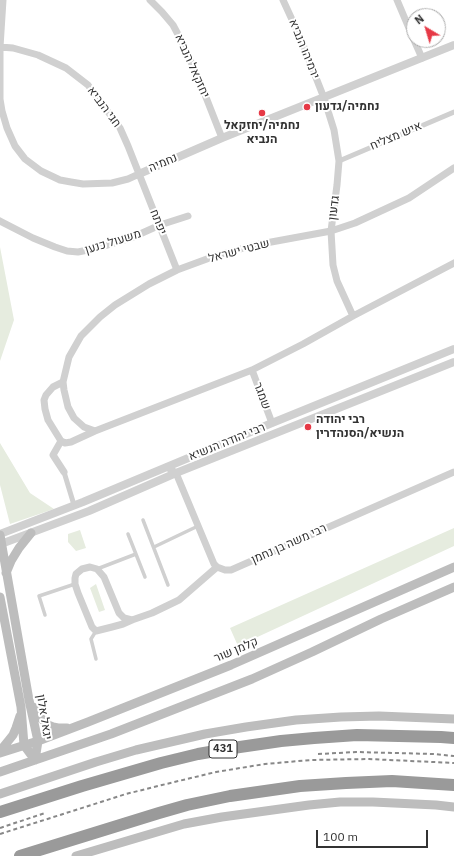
<!DOCTYPE html>
<html>
<head>
<meta charset="utf-8">
<style>
  body { margin:0 }
  #map { position:relative; width:454px; height:856px; overflow:hidden; background:#fff; font-family:"IBM Plex Sans",sans-serif }
  canvas { display:block }
  .north { position:absolute; left:406px; top:8px; width:40px; height:40px; box-sizing:border-box; background:#fff; border:1px solid #adadad; border-radius:50%; rotate:322deg; font-size:11px; font-weight:700; line-height:16px; text-align:center; color:#333 }
  .north::after { content:''; display:block; margin:auto; width:14px; height:18px; background:#e63946; clip-path:polygon(50% 0,100% 100%,50% 72%,0 100%) }
  .scale { position:absolute; left:316px; top:830px; width:112px; height:18px; box-sizing:border-box; border:2px solid #333; border-top:0; padding-left:5px; font-size:12px; line-height:14px; white-space:nowrap; color:#333; -webkit-text-stroke:3px #fff; paint-order:stroke }
</style>
</head>
<body>
<div id="map">
<canvas width="454" height="856"></canvas>
<div class="north">N</div>
<div class="scale">100 m</div>
</div>
<script>
const ctx = document.querySelector('canvas').getContext('2d');
ctx.lineJoin = 'round';
function paint(path, color) { ctx.fillStyle = color; ctx.fill(path, 'evenodd'); }
const poly = rows => new Path2D(rows.map(r => 'M' + r).join(''));
function trace(path, color, width, dash) { ctx.strokeStyle = color; ctx.lineWidth = width; ctx.lineCap = dash ? 'butt' : 'round'; ctx.setLineDash(dash || []); ctx.stroke(path); }
function drawText(font, color, halo, rows, align = 'center') {
  ctx.font = font + ' "IBM Plex Sans",Heebo,sans-serif'; ctx.lineWidth = 4; ctx.setLineDash([]); ctx.textBaseline = 'middle'; ctx.strokeStyle = halo; ctx.fillStyle = color; for (const [text, x, y, turn = 0] of rows) {
    ctx.save(); ctx.translate(x, y); ctx.rotate((+turn || 0) * Math.PI / 180); ctx.textAlign = isNaN(turn) ? turn : align; if (halo) ctx.strokeText(text, 0, 0); ctx.fillText(text, 0, 0); ctx.restore();
  }
}
const green = poly([
  [0,247,14,320,0,361],
  [0,443,30,493,54,509,10,524,0,485],
  [454,528,454,546,238,646,230,628],
  [80,530,86,548,76,551,68,542,68,534],
  [96,584,105,610,99,612,90,588]
]);
const service = poly([
  [143,520,168,585],
  [128,534,145,577],
  [154,547,198,526],
  [97,569,136,554],
  [45,615,39,596,75,584],
  [96,631,91,639,96,659]
]);
const pedestrian = poly([
  [339,161,454,112],
  [64,472,74,505]
]);
const minor = poly([
  [3,0,0,47,0,99,2,111,7,128,15,146,25,159,41,171,60,180,71,182,83,184,112,183,128,179,139,174],
  [150,0,162,12,173,25,181,40,200,82,222,138],
  [283,0,300,37,324,98,334,130,339,161,337,185,331,231,333,265,337,281,353,316],
  [397,0,414,40],
  [414,40,422,58],
  [0,47,13,48,38,55,66,68,88,85,120,128,128,146,177,270],
  [454,168,409,198,355,223,331,231,255,245,215,256,177,270,149,284,115,305,100,317,81,336,69,357,63,382,64,390,68,407,74,418,84,427,95,431,252,370,303,344,353,316,454,263],
  [0,221,33,238,55,247,67,251,78,252,98,248,131,238,160,225,188,216],
  [252,370,272,423],
  [63,382,53,387,46,395,44,400,45,409,48,420,61,441,65,443,71,442,95,431],
  [61,441,53,455,64,472],
  [167,467,176,473,214,564,217,567,225,570,231,570,454,472],
  [132,620,124,618,119,613,104,577,97,569,90,567,82,569,76,574,75,578,75,584,78,593,92,627,96,631,112,627,123,624,132,620,152,613,179,600,217,567]
]);
const tertiary = poly([
  [139,174,222,138,454,45],
  [0,534,83,502,272,423,454,349],
  [0,544,1,544,89,511,176,473,454,362]
]);
const secondary = poly([
  [0,535,29,700,38,741,35,760],
  [6,573,11,561,19,548,31,533],
  [0,597,21,707,24,745,35,760],
  [33,707,38,715,48,725,53,727,58,728,67,728],
  [0,751,9,740,13,735,16,728,20,716],
  [0,753,38,741,88,722,231,665,454,567],
  [0,772,111,734,252,679,312,652,381,619,454,587],
  [0,794,96,762,136,750,205,734,246,727,296,720,341,717,379,716,454,719],
  [76,856,184,824,222,817,309,805,340,802,373,802,436,805,454,807]
]);
const motorway = poly([
  [0,812,82,786,161,763,198,754,233,748,281,741,314,738,357,735,441,737,454,738],
  [20,856,159,813,187,805,230,796,300,786,346,783,392,781,454,785]
]);
const rail = poly([
  [318,754,356,752,434,754,454,756],
  [0,828,45,813],
  [0,834,126,794,162,785,216,772,265,764,311,760,369,759,454,763]
]);
const markers = [
  [307,107,4,"#e63946"],
  [262,113,4,"#e63946"],
  [308,427,4,"#e63946"]
];
const shields = [
  [223,749,28]
];
const shieldNames = [
  ["431",223,749]
];
const streetNames = [
  ["ירמיהו הנביא",304,49,68],
  ["יחזקאל הנביא",192,66,66],
  ["חגי הנביא",104,107,53],
  ["איש מצליח",396,136,-23],
  ["נחמיה",163,163,-23],
  ["גדעון",334,208,-83],
  ["יפתח",158,222,68],
  ["משעול כנען",113,242,-17],
  ["שבטי ישראל",239,251,-15],
  ["שמגר",262,396,69],
  ["רבי יהודה הנשיא",227,442,-22],
  ["רבי משה בן נחמן",289,544,-24],
  ["קלמן שור",236,650,-23],
  ["יגאל אלון",44,717,81]
];
const poiNames = [
  ["נחמיה/גדעון",315,107],
  ["נחמיה/יחזקאל",262,126,"center"],
  ["הנביא",262,140,"center"],
  ["רבי יהודה",316,420],
  ["הנשיא/הסנהדרין",316,434]
];
paint(green, '#e6ecdf');
trace(service, '#d0d0d0', 3.5);
trace(pedestrian, '#d0d0d0', 5);
trace(minor, '#d0d0d0', 7);
trace(tertiary, '#d0d0d0', 8);
trace(secondary, '#bdbdbd', 9);
trace(motorway, '#9a9a9a', 12);
trace(rail, '#888', 2, [4, 3]);
for (const [x, y, r, color] of markers) { const dot = new Path2D(); dot.arc(x, y, r, 0, 2 * Math.PI); ctx.fillStyle = color; ctx.fill(dot); trace(dot, '#fff', 1.5); }
for (const [x, y, w] of shields) { const box = new Path2D(); box.roundRect(x - w / 2, y - 9, w, 18, 3); ctx.fillStyle = '#fff'; ctx.fill(box); trace(box, '#333', 1); }
drawText('bold 11px', '#333', null, shieldNames);
drawText('12px', '#333', '#fff', streetNames);
drawText('bold 12px', '#333', '#fff', poiNames, 'left');
</script>
</body>
</html>
